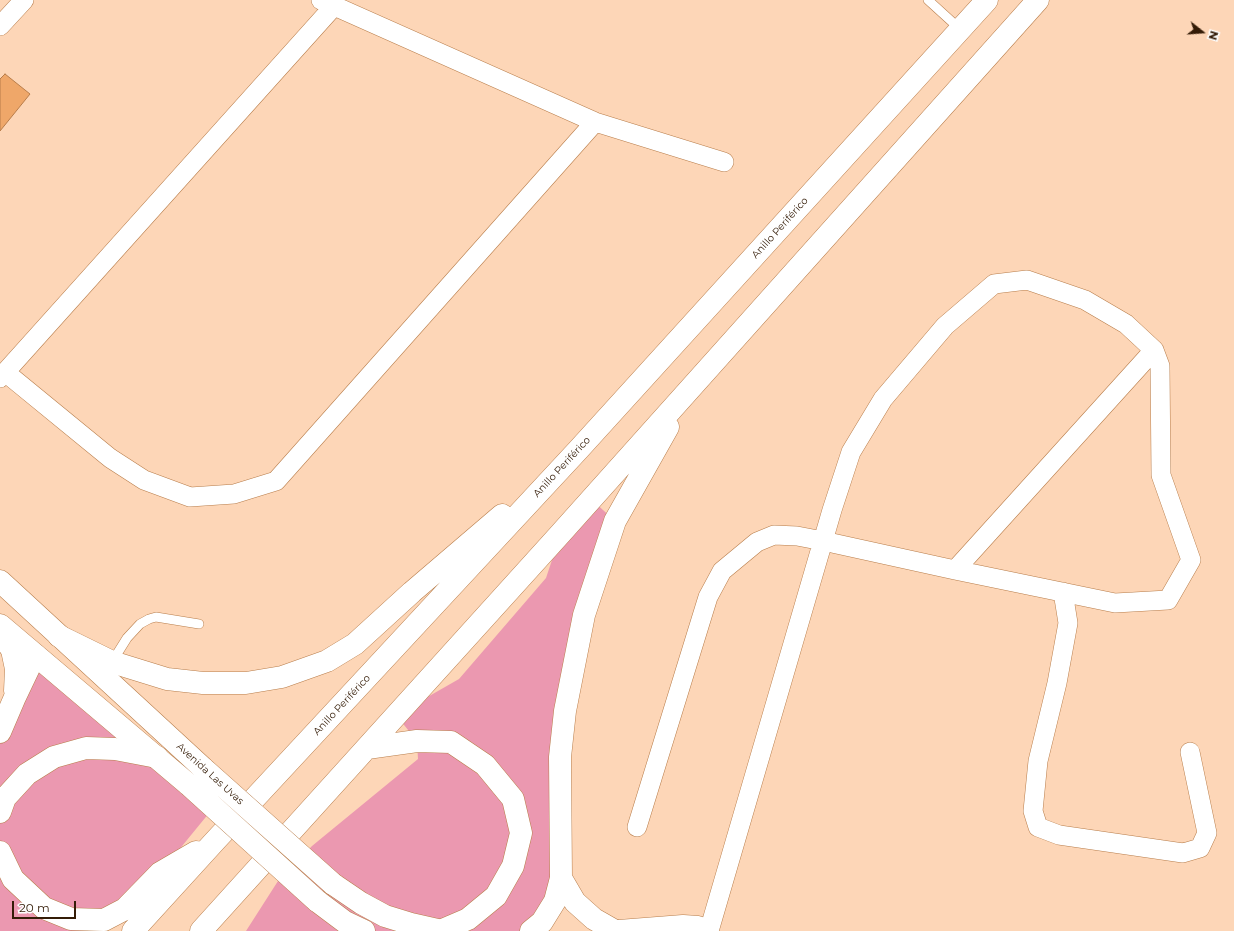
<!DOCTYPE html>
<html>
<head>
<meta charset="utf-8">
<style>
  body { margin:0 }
  #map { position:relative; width:1234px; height:931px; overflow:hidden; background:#fdd6b7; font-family:Montserrat,sans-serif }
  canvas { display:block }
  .north { position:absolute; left:1182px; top:12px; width:40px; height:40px; -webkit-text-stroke:3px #fff; paint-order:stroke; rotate:107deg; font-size:11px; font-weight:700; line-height:16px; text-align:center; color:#341c07 }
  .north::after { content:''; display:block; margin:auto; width:14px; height:18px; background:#341c07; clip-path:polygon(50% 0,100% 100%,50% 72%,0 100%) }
  .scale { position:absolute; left:12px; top:901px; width:64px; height:18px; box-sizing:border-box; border:2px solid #341c07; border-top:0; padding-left:5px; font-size:12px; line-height:14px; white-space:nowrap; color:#341c07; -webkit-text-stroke:3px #fff; paint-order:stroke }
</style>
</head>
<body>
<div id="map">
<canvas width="1234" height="931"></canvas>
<div class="north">N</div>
<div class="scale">20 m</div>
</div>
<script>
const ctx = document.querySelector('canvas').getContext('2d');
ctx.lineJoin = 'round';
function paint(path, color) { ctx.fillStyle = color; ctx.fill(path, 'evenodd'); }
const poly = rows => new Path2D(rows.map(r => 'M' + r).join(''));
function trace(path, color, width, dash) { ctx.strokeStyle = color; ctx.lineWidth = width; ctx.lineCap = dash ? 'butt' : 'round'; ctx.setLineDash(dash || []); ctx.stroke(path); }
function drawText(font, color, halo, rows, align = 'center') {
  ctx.font = font + ' Montserrat,sans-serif'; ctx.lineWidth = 3; ctx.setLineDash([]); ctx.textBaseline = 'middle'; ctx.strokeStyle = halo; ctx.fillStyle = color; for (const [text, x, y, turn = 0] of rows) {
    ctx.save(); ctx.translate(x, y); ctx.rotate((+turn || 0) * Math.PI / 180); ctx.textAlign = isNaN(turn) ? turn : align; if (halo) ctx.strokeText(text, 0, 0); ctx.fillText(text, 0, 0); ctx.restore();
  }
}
const green = poly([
  [591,499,615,521,565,711,561,878,531,931,246,931,278,881,312,846,418,759,417,741,396,715,459,679,546,578,561,533],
  [35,655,214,807,160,873,104,920,94,931,0,931,0,732]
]);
const building = poly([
  [5,74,30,94,0,131,0,79,5,74]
]);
const lane = poly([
  [928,0,961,30],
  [112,662,127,638,140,624,149,619,156,617,199,624]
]);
const street = poly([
  [321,0,595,122,724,162],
  [0,26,24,0],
  [5,372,110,458,144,480,190,497,234,494,276,481,595,122],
  [0,378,334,6],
  [955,570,1154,350],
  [1063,592,1068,623,1057,683,1038,761,1033,811,1038,827,1059,835,1183,853,1200,848,1207,833,1190,752],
  [637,827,708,597,722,571,757,542,774,535,797,536,823,541,955,570,1115,603,1168,600,1191,560,1161,475,1160,366,1154,350,1126,324,1085,300,1027,280,994,284,945,326,883,399,851,452,832,510,823,541,709,931]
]);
const secondary = poly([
  [0,581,204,769],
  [0,625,189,785],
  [333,884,361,903,385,916,411,924,442,931],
  [317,901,345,922,364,931],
  [619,931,683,926,698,927,702,931]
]);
const highway = poly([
  [0,632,12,650,16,669,15,691],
  [59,636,112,662,167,679,203,683,246,683,282,677,327,661,355,644,412,592,502,515],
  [0,732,15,697,35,655],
  [367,748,417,741,451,742,485,765,513,799,521,833,513,866,496,896,468,919,440,931],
  [0,812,5,798,27,774,54,757,86,748,115,749,157,757],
  [0,852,13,879,44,908,71,919,104,920,125,909,160,873,196,852],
  [561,878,575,902,594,919,615,931],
  [133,931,214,842,579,449,987,0],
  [201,931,561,533,1038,0],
  [531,931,542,922,555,901,561,878,560,757,565,711,584,615,615,521,668,427]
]);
const secondaryBridge = poly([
  [204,769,333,884],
  [189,785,317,901]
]);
const streetNames = [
  ["Anillo Periférico",780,228,-48],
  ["Anillo Periférico",562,467,-47],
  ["Anillo Periférico",342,705,-47],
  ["Avenida Las Uvas",210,774,42]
];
paint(green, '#eb98b0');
paint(building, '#efa769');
trace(building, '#b87d4a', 1);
trace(lane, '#b87d4a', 10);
trace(street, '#b87d4a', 20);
trace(secondary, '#b87d4a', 23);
trace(highway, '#b87d4a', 23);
trace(lane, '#fff', 9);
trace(street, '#fff', 19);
trace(secondary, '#fff', 22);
trace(highway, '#fff', 22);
trace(secondaryBridge, '#b87d4a', 23, []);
trace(secondaryBridge, '#fff', 22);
drawText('10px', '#341c07', '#fff', streetNames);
</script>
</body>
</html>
